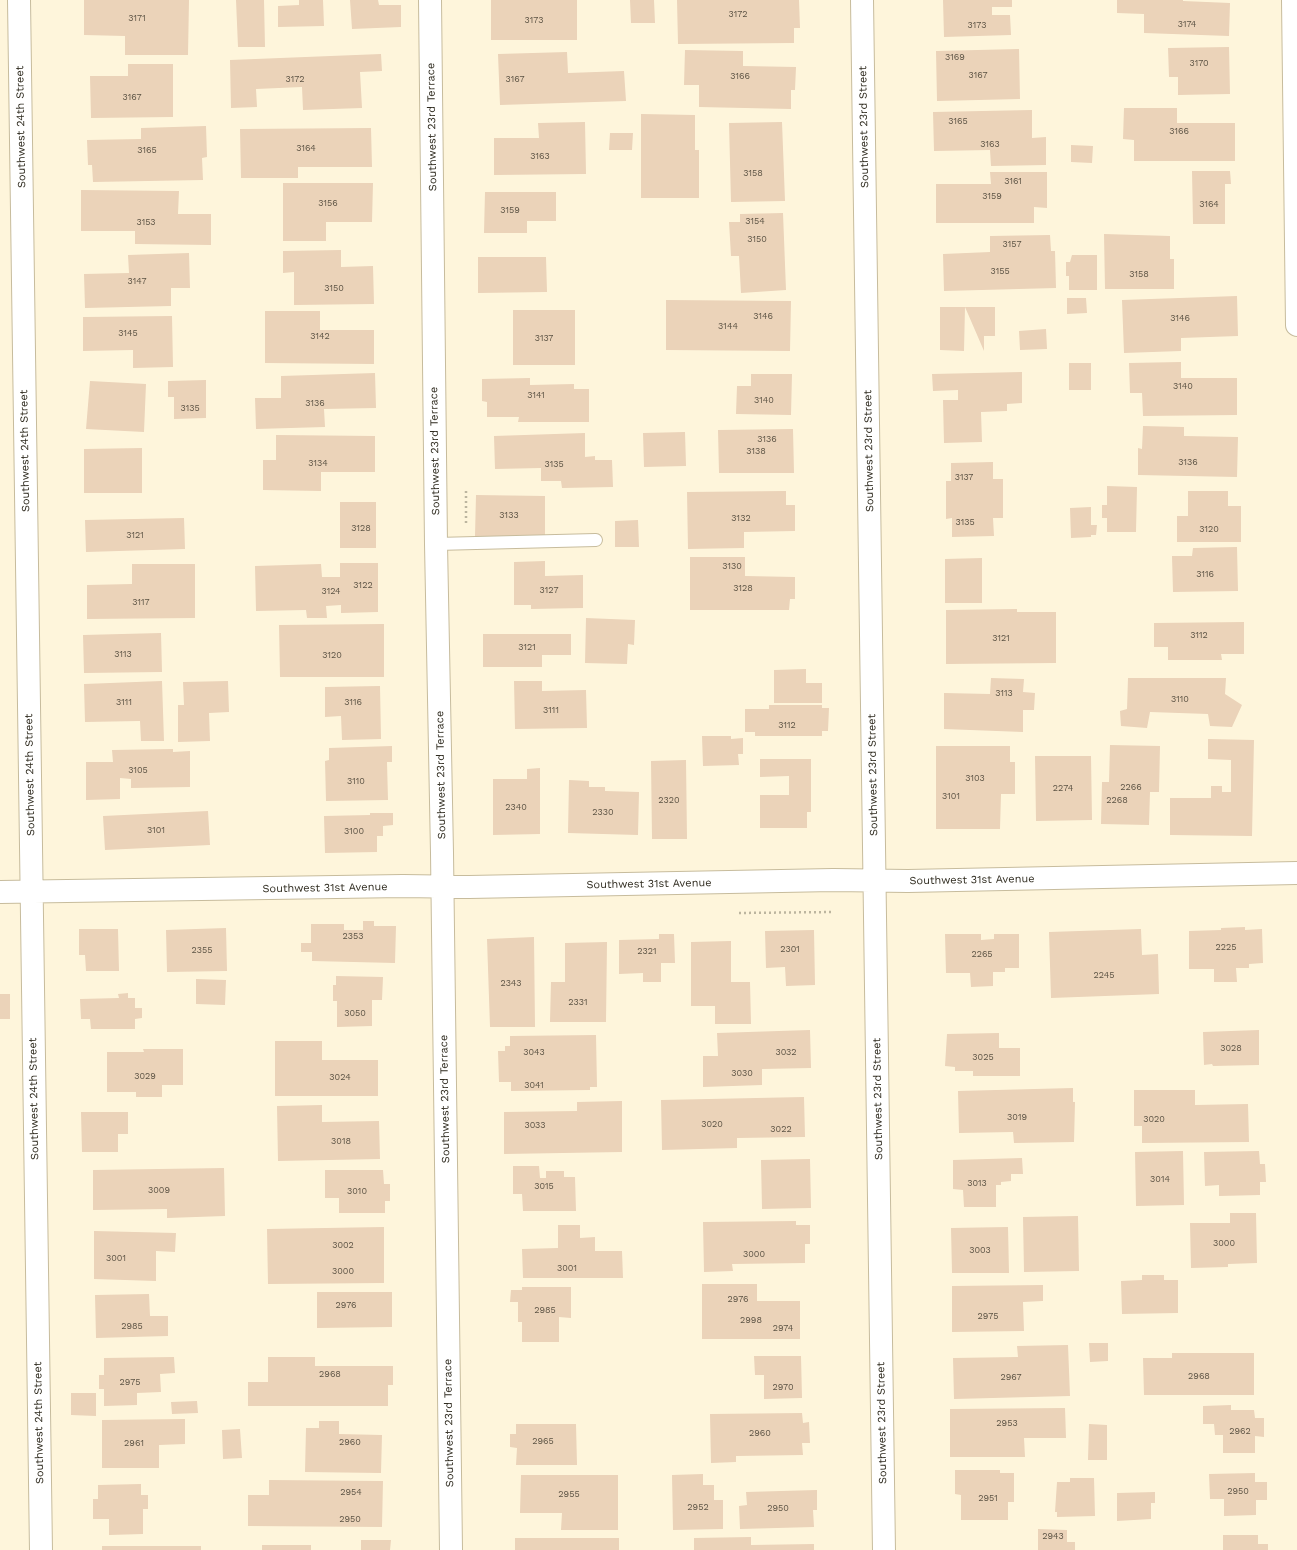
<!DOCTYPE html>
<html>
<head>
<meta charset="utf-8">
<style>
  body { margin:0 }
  canvas { display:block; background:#fef5db }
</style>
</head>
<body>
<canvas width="1297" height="1550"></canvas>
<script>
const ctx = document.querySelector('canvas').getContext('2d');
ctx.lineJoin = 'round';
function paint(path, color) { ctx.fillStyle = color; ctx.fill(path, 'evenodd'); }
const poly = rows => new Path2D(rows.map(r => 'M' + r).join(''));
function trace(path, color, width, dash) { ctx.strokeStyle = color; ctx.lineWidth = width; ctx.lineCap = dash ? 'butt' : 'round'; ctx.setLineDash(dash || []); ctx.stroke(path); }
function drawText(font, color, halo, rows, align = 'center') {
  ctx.font = font + ' "Work Sans",sans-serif'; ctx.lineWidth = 3; ctx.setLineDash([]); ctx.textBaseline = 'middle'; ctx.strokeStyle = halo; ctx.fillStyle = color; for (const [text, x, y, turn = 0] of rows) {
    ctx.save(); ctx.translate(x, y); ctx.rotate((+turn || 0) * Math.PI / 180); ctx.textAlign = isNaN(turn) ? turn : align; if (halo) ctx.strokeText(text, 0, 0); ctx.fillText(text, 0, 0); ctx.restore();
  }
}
const building = poly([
  [84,0,189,0,188,55,125,55,125,36,84,35],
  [236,0,264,0,265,47,238,47],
  [299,0,323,0,324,26,278,27,278,6,299,5],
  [350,0,378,0,379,5,401,5,401,27,352,29],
  [491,0,577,0,577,40,491,40],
  [630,0,654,0,655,23,631,23],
  [677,0,799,0,800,28,794,28,794,43,678,44],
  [943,0,1012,0,1012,7,992,7,992,15,1010,15,1011,35,944,37],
  [1117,0,1183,0,1183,1,1230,3,1229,36,1144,33,1144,14,1117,13],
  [1229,47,1230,94,1178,95,1178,77,1169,77,1168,48],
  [1019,49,1020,99,937,101,936,51],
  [685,50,743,51,743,66,796,67,795,90,791,90,791,109,699,107,699,85,684,85],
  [567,52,568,73,624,71,626,101,500,105,498,54],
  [381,54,382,71,360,72,362,108,303,110,302,87,256,89,257,107,231,108,230,60],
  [128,64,173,64,173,117,91,118,90,76,128,76],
  [1124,108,1177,108,1177,123,1235,123,1235,161,1134,161,1134,140,1123,139],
  [1032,110,1032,138,1046,137,1046,165,991,166,990,150,934,151,933,112],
  [641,114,695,115,695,150,699,150,699,198,641,198],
  [585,122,586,174,494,175,494,138,539,138,538,123],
  [782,122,785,201,731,202,729,123],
  [206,126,207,157,202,158,203,180,93,182,92,165,88,165,87,140,141,139,141,128],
  [371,128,372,167,298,167,298,178,241,178,240,129],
  [610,133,633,133,632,150,609,150],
  [1071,145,1093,146,1092,163,1071,162],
  [1192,171,1230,171,1231,184,1225,184,1225,224,1193,224],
  [990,172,1047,172,1047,208,1034,207,1034,223,936,223,936,184,991,184],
  [283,183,373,183,372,222,326,222,326,241,283,241],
  [81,190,179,191,178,214,211,214,211,245,135,244,135,231,81,231],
  [485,192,556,192,556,221,527,221,527,233,484,233],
  [783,213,786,290,741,293,739,256,731,256,729,222,740,222,740,214],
  [1104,234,1170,236,1170,259,1174,259,1174,289,1105,289],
  [1050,235,1051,251,1055,251,1056,288,944,291,943,254,990,252,990,236],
  [341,250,341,267,373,266,374,304,294,305,294,272,283,273,283,251],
  [189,253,190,288,171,288,171,306,85,308,84,274,129,273,128,255],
  [1072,255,1097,255,1097,290,1069,290,1069,276,1066,276,1066,262,1070,262],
  [478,257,546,257,547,292,478,293],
  [1237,296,1238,336,1181,338,1181,351,1124,353,1122,300],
  [1067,298,1086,298,1087,313,1067,314],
  [666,300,791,301,790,351,666,350],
  [940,307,995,307,995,336,984,336,984,351,965,307,964,351,940,350],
  [513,310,575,310,575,365,513,365],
  [265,311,320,311,320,330,374,330,374,364,265,363],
  [172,316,173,367,133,368,133,350,83,351,83,317],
  [1046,329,1047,349,1020,350,1019,331],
  [1181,362,1181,378,1237,378,1237,415,1143,416,1142,393,1130,393,1129,363],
  [1069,363,1091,363,1091,390,1069,390],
  [1022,372,1022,403,1007,404,1007,411,981,412,982,442,944,443,943,400,958,400,958,390,933,391,932,374],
  [375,373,376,408,324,409,325,427,256,429,255,398,281,398,281,376],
  [751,374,792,374,791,415,736,414,737,386,751,386],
  [530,378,530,385,574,384,574,389,589,389,589,422,518,422,519,417,487,417,487,402,482,401,482,379],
  [206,380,206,418,174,419,174,397,168,397,168,381],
  [90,381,146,384,144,432,86,429],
  [1143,426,1184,427,1184,436,1238,437,1237,477,1138,475,1138,448,1142,449],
  [793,429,794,473,719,473,718,430],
  [685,432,686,466,644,467,643,433],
  [585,433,585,457,595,456,595,460,612,460,613,487,562,488,561,481,541,481,541,468,495,469,494,436],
  [276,435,375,436,375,472,321,472,321,491,263,490,263,460,276,460],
  [142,448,142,493,84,493,84,449],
  [993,462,993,479,1003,479,1003,518,993,518,994,536,952,537,952,518,946,519,946,481,951,481,951,463],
  [1107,486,1137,487,1136,532,1107,532,1107,518,1102,518,1102,505,1107,505],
  [786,491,786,505,795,505,795,531,744,532,744,548,688,549,687,492],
  [1188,491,1228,491,1228,506,1241,506,1241,542,1177,542,1177,516,1188,516],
  [476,495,545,496,545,537,475,536],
  [340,502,376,502,376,548,340,548],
  [1091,507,1091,525,1097,525,1096,535,1091,535,1091,537,1071,538,1070,508],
  [184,518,185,549,86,552,85,520],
  [638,520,639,547,615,547,615,521],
  [1237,547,1238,591,1173,592,1172,556,1192,556,1193,548],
  [690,557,745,557,745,576,795,577,795,599,790,599,789,610,690,610],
  [982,558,982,603,945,603,945,559],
  [545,561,545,576,583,575,583,608,531,609,531,605,514,605,514,562],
  [340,563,378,563,378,612,341,613,341,605,326,606,327,618,307,618,306,610,256,611,255,566,321,564,322,577,340,577],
  [132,564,195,564,195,618,87,619,87,585,132,584],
  [1017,609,1017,612,1056,612,1056,663,946,664,946,610],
  [586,618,635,620,634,645,628,644,627,664,585,663],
  [1244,622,1244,654,1221,654,1222,660,1168,660,1168,647,1154,647,1154,623],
  [384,624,384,677,280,677,279,625],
  [161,633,162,672,84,673,83,635],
  [483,634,571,634,571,655,542,655,542,667,483,667],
  [806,669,806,683,822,683,822,703,774,703,774,670],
  [991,678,1024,679,1023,692,1035,693,1034,710,1023,710,1023,732,944,729,944,693,990,694],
  [1128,678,1226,678,1225,694,1242,705,1232,727,1210,726,1208,714,1150,712,1147,728,1121,726,1120,711,1127,709],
  [162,681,164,741,141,741,140,721,85,722,84,684],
  [228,681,229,712,209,713,210,741,178,742,178,705,184,705,183,682],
  [514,681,542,681,542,691,586,690,587,728,515,729],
  [380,686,381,739,342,740,341,716,325,717,325,687],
  [769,705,822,705,822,708,829,708,828,731,822,731,822,736,755,736,755,732,745,732,745,709,769,709],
  [702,736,731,736,731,739,743,738,743,754,738,754,739,765,703,766],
  [1208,739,1254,740,1252,836,1170,835,1170,798,1211,798,1211,786,1222,786,1222,792,1231,792,1231,760,1208,759],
  [1110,745,1160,746,1159,792,1150,792,1149,825,1101,824,1102,782,1109,782],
  [392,746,392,762,387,762,388,800,326,801,325,761,329,760,329,748],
  [936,746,1010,746,1010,762,1015,762,1015,794,1001,794,1000,829,936,829],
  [173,749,173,752,190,751,190,787,131,788,131,779,120,778,120,799,86,800,86,762,113,762,112,750],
  [1035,756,1091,756,1092,820,1036,821],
  [760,759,811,759,811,812,807,812,807,828,760,828,760,795,789,795,789,776,760,777],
  [686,760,687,839,652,839,651,761],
  [540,768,540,834,493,835,493,779,527,779,527,769],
  [569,780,589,781,589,787,605,787,605,791,639,792,638,835,568,833],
  [208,811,210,845,105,850,103,816],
  [370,813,393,813,393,825,383,826,383,836,377,836,377,852,325,853,324,816,370,815],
  [363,921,374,921,374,926,396,926,395,963,312,961,312,952,301,952,301,943,311,943,311,924,344,924,344,930,363,930],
  [1245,927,1245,930,1262,929,1263,963,1249,964,1249,968,1236,968,1237,982,1214,982,1214,969,1189,969,1189,931,1221,930,1221,928],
  [226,928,227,971,167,972,166,930],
  [79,929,118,929,119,971,86,971,85,955,79,955],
  [1141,929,1142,955,1158,954,1159,994,1051,998,1049,932],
  [814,930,815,985,786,986,785,967,766,968,765,931],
  [659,934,674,934,675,963,661,963,661,982,643,982,643,973,619,974,619,940,659,939],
  [945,934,981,934,981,940,994,939,994,934,1019,934,1019,968,1005,968,1005,972,993,972,993,986,971,987,970,973,946,973],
  [534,937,535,1027,490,1027,487,939],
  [731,941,731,982,750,982,751,1024,715,1024,715,1006,691,1006,691,942],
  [607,942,606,1022,550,1022,551,982,565,982,565,943],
  [336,976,383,977,382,1000,372,1000,372,1026,337,1027,337,1001,333,1001,333,985,336,985],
  [196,979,226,980,225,1005,196,1004],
  [128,993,128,998,135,998,135,1008,142,1008,142,1018,135,1019,135,1029,91,1029,90,1019,81,1019,80,999,119,998,118,994],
  [0,994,10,994,10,1019,0,1019],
  [810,1030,811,1068,762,1069,762,1085,703,1087,703,1056,718,1056,717,1033],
  [1259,1030,1259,1065,1213,1066,1212,1064,1204,1065,1203,1032],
  [999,1033,999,1048,1020,1048,1020,1076,973,1076,973,1071,955,1071,955,1067,945,1066,947,1034],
  [596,1035,597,1087,590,1087,590,1090,511,1091,511,1082,499,1082,498,1051,505,1051,505,1046,510,1046,510,1036],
  [275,1041,322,1041,322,1060,378,1060,378,1096,275,1096],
  [143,1049,183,1049,183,1085,162,1085,162,1097,136,1097,136,1092,107,1092,107,1052,144,1052],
  [1073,1088,1073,1102,1075,1102,1074,1142,1014,1143,1013,1132,959,1133,958,1091],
  [1134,1090,1195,1090,1195,1105,1248,1104,1249,1142,1142,1143,1142,1126,1134,1126],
  [804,1097,805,1137,737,1138,737,1148,662,1150,661,1100],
  [622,1101,622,1152,504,1154,504,1112,577,1111,577,1102],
  [322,1105,322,1122,379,1121,380,1159,278,1161,277,1106],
  [81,1112,128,1112,128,1134,118,1134,118,1152,82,1152],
  [1183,1151,1184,1205,1136,1206,1135,1152],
  [1259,1151,1260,1164,1265,1164,1266,1182,1260,1182,1260,1195,1219,1196,1219,1185,1205,1186,1204,1152],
  [1022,1158,1023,1174,1011,1174,1011,1181,1001,1182,1001,1185,996,1185,996,1207,964,1207,963,1190,953,1189,953,1160],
  [810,1159,811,1208,762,1209,761,1160],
  [513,1166,539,1166,540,1178,546,1178,546,1171,564,1171,564,1177,575,1177,576,1211,523,1211,522,1194,513,1194],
  [224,1168,225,1216,167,1218,167,1209,93,1210,93,1170],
  [325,1170,383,1170,384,1184,390,1184,390,1201,385,1201,385,1213,339,1213,339,1198,325,1198],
  [1230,1213,1256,1213,1257,1263,1228,1264,1228,1267,1191,1268,1190,1223,1230,1223],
  [1078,1216,1079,1271,1024,1272,1023,1217],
  [796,1221,796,1225,810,1225,810,1244,805,1244,805,1263,732,1264,733,1271,704,1272,703,1222],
  [558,1225,580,1225,580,1238,595,1237,595,1251,622,1251,623,1278,523,1278,522,1249,558,1248],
  [384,1227,384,1283,268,1284,267,1229],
  [1008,1227,1009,1273,952,1273,951,1228],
  [94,1231,176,1233,175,1252,156,1251,156,1281,94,1279],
  [1142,1275,1164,1275,1164,1280,1178,1280,1178,1313,1122,1314,1121,1281,1142,1280],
  [702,1284,757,1284,757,1301,800,1301,800,1339,702,1339],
  [1043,1285,1043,1301,1023,1302,1024,1331,952,1332,952,1286],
  [522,1287,571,1287,571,1318,559,1317,559,1342,522,1342,522,1322,518,1322,518,1302,510,1302,511,1290,522,1290],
  [317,1292,392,1292,392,1327,317,1328],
  [149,1294,150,1316,168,1316,168,1336,96,1338,95,1295],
  [1089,1343,1108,1343,1108,1361,1090,1362],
  [1068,1345,1070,1396,954,1399,953,1358,1018,1357,1017,1346],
  [1172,1353,1254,1353,1254,1395,1144,1395,1143,1358,1172,1358],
  [754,1356,801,1356,802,1398,764,1399,764,1375,755,1375],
  [174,1357,175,1373,160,1374,161,1392,137,1393,137,1405,104,1406,104,1389,99,1389,99,1375,104,1375,104,1358],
  [268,1357,315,1357,315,1366,393,1366,393,1385,388,1385,388,1406,248,1406,248,1382,268,1382],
  [71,1393,96,1393,96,1416,71,1415],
  [197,1401,198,1413,172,1414,171,1402],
  [1231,1405,1231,1410,1254,1410,1255,1418,1264,1418,1264,1437,1255,1436,1255,1453,1223,1453,1223,1435,1215,1435,1214,1424,1203,1424,1203,1406],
  [1065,1408,1066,1438,1024,1438,1025,1457,950,1457,950,1409],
  [802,1413,803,1423,809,1422,810,1443,802,1443,803,1455,736,1456,736,1462,711,1463,710,1414],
  [185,1419,185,1444,159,1445,159,1468,102,1468,102,1420],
  [319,1421,339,1421,339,1434,382,1435,381,1473,305,1472,306,1428,319,1428],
  [516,1424,576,1424,577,1465,516,1465,517,1448,510,1447,510,1434,516,1434],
  [1089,1424,1107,1425,1107,1460,1088,1460],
  [240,1429,242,1458,223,1459,222,1430],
  [955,1470,1000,1470,1000,1473,1014,1473,1014,1502,1008,1502,1008,1520,961,1520,961,1495,955,1494],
  [1255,1473,1255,1482,1267,1482,1267,1500,1256,1500,1256,1515,1224,1516,1224,1499,1210,1499,1209,1474],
  [703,1474,703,1485,714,1485,714,1500,723,1500,723,1529,673,1530,672,1475],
  [521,1475,618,1475,618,1530,561,1530,562,1513,520,1513],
  [1070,1478,1094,1478,1095,1516,1057,1517,1057,1512,1055,1512,1057,1482,1070,1482],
  [269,1480,383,1481,382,1527,248,1526,248,1495,269,1495],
  [141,1484,141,1495,148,1495,148,1509,143,1509,143,1534,109,1535,109,1519,93,1519,93,1499,98,1499,98,1485],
  [817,1490,817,1510,813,1510,814,1527,740,1529,739,1506,747,1505,746,1492],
  [1155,1492,1155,1503,1151,1503,1151,1519,1117,1521,1117,1493],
  [1038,1529,1067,1530,1067,1542,1075,1542,1075,1550,1038,1550],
  [1223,1535,1258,1535,1258,1544,1268,1544,1268,1550,1223,1550],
  [751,1537,751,1545,814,1544,814,1550,694,1550,694,1538],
  [515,1538,619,1538,619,1550,515,1550],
  [361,1540,391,1540,390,1550,361,1550],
  [262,1545,311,1545,311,1550,262,1550],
  [102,1546,201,1546,201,1550,102,1550]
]);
const path = poly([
  [466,523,466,490],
  [739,913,834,912]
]);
const lane = poly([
  [436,544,596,540]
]);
const street = poly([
  [19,0,41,1550],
  [430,0,436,544,442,853,451,1550],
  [862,0,884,1550],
  [1293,0,1297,325],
  [0,892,403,886,469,887,833,880,908,881,1297,873]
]);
const numberNames = [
  ["3172",738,14],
  ["3171",137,18],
  ["3173",534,20],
  ["3174",1187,24],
  ["3173",977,25],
  ["3169",955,57],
  ["3170",1199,63],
  ["3167",978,75],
  ["3166",740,76],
  ["3172",295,79],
  ["3167",515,79],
  ["3167",132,97],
  ["3165",958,121],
  ["3166",1179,131],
  ["3163",990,144],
  ["3164",306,148],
  ["3165",147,150],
  ["3163",540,156],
  ["3158",753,173],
  ["3161",1013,181],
  ["3159",992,196],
  ["3156",328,203],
  ["3164",1209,204],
  ["3159",510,210],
  ["3154",755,221],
  ["3153",146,222],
  ["3150",757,239],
  ["3157",1012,244],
  ["3155",1000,271],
  ["3158",1139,274],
  ["3147",137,281],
  ["3150",334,288],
  ["3146",763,316],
  ["3146",1180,318],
  ["3144",728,326],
  ["3145",128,333],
  ["3142",320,336],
  ["3137",544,338],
  ["3140",1183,386],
  ["3141",536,395],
  ["3140",764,400],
  ["3136",315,403],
  ["3135",190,408],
  ["3136",767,439],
  ["3138",756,451],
  ["3136",1188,462],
  ["3134",318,463],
  ["3135",554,464],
  ["3137",964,477],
  ["3133",509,515],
  ["3132",741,518],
  ["3135",965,522],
  ["3128",361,528],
  ["3120",1209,529],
  ["3121",135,535],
  ["3130",732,566],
  ["3116",1205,574],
  ["3122",363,585],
  ["3128",743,588],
  ["3127",549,590],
  ["3124",331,591],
  ["3117",141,602],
  ["3112",1199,635],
  ["3121",1001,638],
  ["3121",527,647],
  ["3113",123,654],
  ["3120",332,655],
  ["3113",1004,693],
  ["3110",1180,699],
  ["3111",124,702],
  ["3116",353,702],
  ["3111",551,710],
  ["3112",787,725],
  ["3105",138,770],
  ["3103",975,778],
  ["3110",356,781],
  ["2266",1131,787],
  ["2274",1063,788],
  ["3101",951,796],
  ["2320",669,800],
  ["2268",1117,800],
  ["2340",516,807],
  ["2330",603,812],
  ["3101",156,830],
  ["3100",354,831],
  ["2353",353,936],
  ["2225",1226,947],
  ["2301",790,949],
  ["2355",202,950],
  ["2321",647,951],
  ["2265",982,954],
  ["2245",1104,975],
  ["2343",511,983],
  ["2331",578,1002],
  ["3050",355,1013],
  ["3028",1231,1048],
  ["3043",534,1052],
  ["3032",786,1052],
  ["3025",983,1057],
  ["3030",742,1073],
  ["3029",145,1076],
  ["3024",340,1077],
  ["3041",534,1085],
  ["3019",1017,1117],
  ["3020",1154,1119],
  ["3020",712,1124],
  ["3033",535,1125],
  ["3022",781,1129],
  ["3018",341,1141],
  ["3014",1160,1179],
  ["3013",977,1183],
  ["3015",544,1186],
  ["3009",159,1190],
  ["3010",357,1191],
  ["3000",1224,1243],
  ["3002",343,1245],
  ["3003",980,1250],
  ["3000",754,1254],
  ["3001",116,1258],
  ["3001",567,1268],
  ["3000",343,1271],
  ["2976",738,1299],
  ["2976",346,1305],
  ["2985",545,1310],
  ["2975",988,1316],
  ["2998",751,1320],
  ["2985",132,1326],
  ["2974",783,1328],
  ["2968",330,1374],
  ["2968",1199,1376],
  ["2967",1011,1377],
  ["2975",130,1382],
  ["2970",783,1387],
  ["2953",1007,1423],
  ["2962",1240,1431],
  ["2960",760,1433],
  ["2965",543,1441],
  ["2960",350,1442],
  ["2961",134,1443],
  ["2950",1238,1491],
  ["2954",351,1492],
  ["2955",569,1494],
  ["2951",988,1498],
  ["2952",698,1507],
  ["2950",778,1508],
  ["2950",350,1519],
  ["2943",1053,1536]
];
const streetNames = [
  ["Southwest 24th Street",21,127,-91],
  ["Southwest 23rd Terrace",432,127,-91],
  ["Southwest 23rd Street",864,127,-91],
  ["Southwest 24th Street",25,451,-91],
  ["Southwest 23rd Terrace",435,451,-91],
  ["Southwest 23rd Street",869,451,-91],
  ["Southwest 24th Street",30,775,-91],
  ["Southwest 23rd Terrace",441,775,-91],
  ["Southwest 23rd Street",873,775,-91],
  ["Southwest 31st Avenue",972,880,-1],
  ["Southwest 31st Avenue",649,884,-1],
  ["Southwest 31st Avenue",325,888,-1],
  ["Southwest 24th Street",34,1099,-91],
  ["Southwest 23rd Terrace",445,1099,-91],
  ["Southwest 23rd Street",878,1099,-91],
  ["Southwest 24th Street",39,1423,-91],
  ["Southwest 23rd Terrace",449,1423,-91],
  ["Southwest 23rd Street",882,1423,-91]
];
paint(building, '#ebd3b9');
trace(lane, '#c7bc9d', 14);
trace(street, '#c7bc9d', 24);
trace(path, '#bcb59f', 2.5, [2, 3]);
trace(lane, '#fff', 12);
trace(street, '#fff', 22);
drawText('9px', '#5d5445', null, numberNames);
drawText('11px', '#2e2a1e', '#fff', streetNames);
</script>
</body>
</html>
